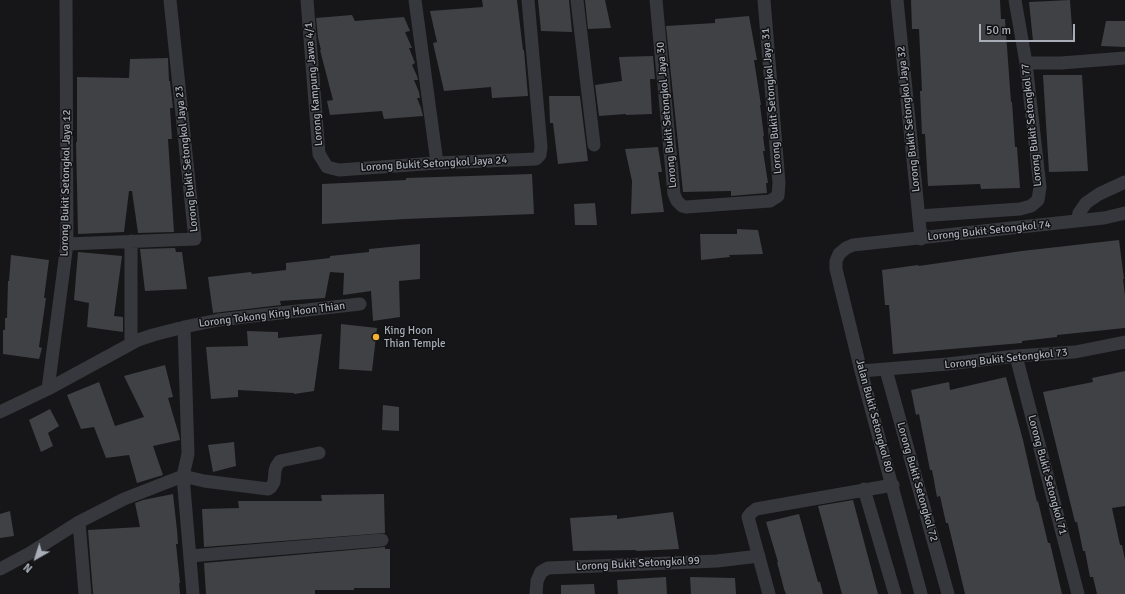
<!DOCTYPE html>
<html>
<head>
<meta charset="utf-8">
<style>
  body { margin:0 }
  #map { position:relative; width:1125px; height:594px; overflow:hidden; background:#161618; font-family:Signika,sans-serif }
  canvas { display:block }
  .north { position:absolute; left:16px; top:538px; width:40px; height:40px; -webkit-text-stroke:3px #111113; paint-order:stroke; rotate:219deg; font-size:11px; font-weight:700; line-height:16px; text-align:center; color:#a8adb8 }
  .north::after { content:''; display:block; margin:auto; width:14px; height:18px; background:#a8adb8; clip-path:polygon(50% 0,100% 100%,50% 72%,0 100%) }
  .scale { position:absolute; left:979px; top:24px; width:96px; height:18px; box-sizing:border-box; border:2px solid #a8adb8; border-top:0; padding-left:5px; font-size:12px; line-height:14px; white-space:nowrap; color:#a8adb8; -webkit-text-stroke:3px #111113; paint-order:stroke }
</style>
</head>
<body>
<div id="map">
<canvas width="1125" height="594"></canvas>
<div class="north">N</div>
<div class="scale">50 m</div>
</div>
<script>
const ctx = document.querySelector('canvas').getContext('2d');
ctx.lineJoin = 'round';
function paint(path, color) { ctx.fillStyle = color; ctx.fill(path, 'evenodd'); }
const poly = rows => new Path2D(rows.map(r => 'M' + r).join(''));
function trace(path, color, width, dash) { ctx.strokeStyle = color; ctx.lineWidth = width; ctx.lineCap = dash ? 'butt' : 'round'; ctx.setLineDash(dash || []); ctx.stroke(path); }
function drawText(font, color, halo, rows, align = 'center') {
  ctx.font = font + ' Signika,sans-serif'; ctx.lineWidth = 3; ctx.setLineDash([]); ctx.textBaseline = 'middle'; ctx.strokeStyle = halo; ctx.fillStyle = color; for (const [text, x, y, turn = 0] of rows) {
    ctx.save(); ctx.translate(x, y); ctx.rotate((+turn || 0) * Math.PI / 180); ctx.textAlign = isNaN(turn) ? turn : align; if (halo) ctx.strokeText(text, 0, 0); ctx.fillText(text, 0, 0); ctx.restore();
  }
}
const building = poly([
  [482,0,517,0,523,50,524,50,528,96,492,98,491,87,444,91,433,43,437,42,430,11,483,7],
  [538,0,569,0,572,32,541,31],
  [585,0,605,0,611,28,588,29],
  [911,0,1000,0,1001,19,1005,19,1011,102,1012,102,1015,147,1017,147,1020,188,981,189,980,184,928,186,925,134,922,134,920,91,922,91,919,29,912,29],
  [1070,0,1073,41,1033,41,1029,2],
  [352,15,355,21,404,17,410,31,405,32,412,48,409,48,415,63,412,65,417,76,418,80,414,80,419,92,420,98,417,98,421,108,423,116,384,119,382,111,330,115,327,101,333,100,320,50,321,50,318,38,316,18],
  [749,16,757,60,754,60,761,105,760,105,764,136,763,136,765,151,763,151,768,183,766,183,767,193,731,196,731,191,683,192,666,26,715,23,715,19],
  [1106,21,1125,21,1125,47,1101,46],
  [653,56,655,79,650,79,652,114,626,115,626,114,599,116,595,85,622,81,619,57],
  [168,58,169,81,170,81,173,108,170,108,172,139,168,139,174,232,138,233,132,191,129,191,124,232,78,234,76,142,77,142,77,77,129,78,130,59],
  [1043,75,1082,75,1088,171,1049,172],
  [549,96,580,96,588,161,558,164,553,123,550,123],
  [658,147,662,172,658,172,664,212,631,214,632,181,625,149],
  [532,174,534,214,405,219,322,224,322,184,406,180,406,178],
  [595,203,597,225,575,225,574,204],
  [737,229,758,230,763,254,729,255,730,257,701,260,700,234,737,234],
  [1119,240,1124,279,1123,279,1125,296,1125,328,1057,335,1057,337,1022,341,1022,343,893,354,889,305,885,305,882,270,918,265,919,266,1022,251],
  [420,244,420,279,399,281,400,317,373,321,371,291,343,295,344,273,330,272,325,298,280,301,281,305,213,313,208,277,251,272,252,274,286,270,286,263,330,258,330,256,369,252,369,249],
  [175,248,176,252,182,252,187,289,145,291,140,249],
  [78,252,122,256,114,316,123,317,123,332,87,327,89,303,74,300],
  [11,255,49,260,44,298,46,298,39,347,42,348,39,359,3,354,3,330,5,330,5,318,7,318,8,281,9,281],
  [341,324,377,328,372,371,339,369],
  [247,331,278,332,278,338,322,334,314,391,294,394,294,393,238,390,238,397,211,399,206,347,248,346],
  [165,365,173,397,168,398,179,435,180,440,153,446,163,475,137,483,129,455,106,458,94,427,81,429,67,395,99,382,115,426,144,417,124,376],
  [1125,371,1125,506,1112,508,1120,545,1122,545,1125,560,1125,594,1097,594,1093,577,1090,577,1085,551,1083,551,1077,522,1075,522,1043,392,1093,382,1092,378],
  [1006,377,1023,440,1037,502,1038,501,1048,543,1050,543,1062,594,965,594,948,523,946,523,940,496,937,497,932,470,930,470,919,414,916,415,911,390,949,382,950,390],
  [383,405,399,407,399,431,382,430],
  [50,409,59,426,48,433,53,446,41,452,29,420],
  [234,442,236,466,213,472,208,445],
  [173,494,177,530,178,544,176,544,180,583,179,583,180,594,94,594,93,593,88,530,140,527,135,503,143,500],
  [384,494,385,533,204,547,202,509,239,508,238,501,322,501,321,495],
  [853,500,875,583,878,594,842,594,818,506],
  [10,511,14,536,0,538,0,514],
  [673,512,679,549,636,551,636,550,573,551,570,518,617,515,617,519],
  [799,514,818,582,820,582,823,594,786,594,784,589,777,562,778,562,766,522],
  [385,547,385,549,390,549,390,588,354,588,354,590,315,590,315,594,206,594,204,563],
  [666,577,667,594,618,594,617,580],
  [690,577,735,578,736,594,691,594],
  [594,584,595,594,561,594,561,585]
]);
const minor = poly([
  [307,0,319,154,327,167,339,170,437,163,536,159,540,155,541,147,528,0],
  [415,0,437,163],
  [577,0,594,145],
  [656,0,674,194,677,201,682,206,686,207,770,201,778,196,779,183,764,0],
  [897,0,921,239],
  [1026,63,1061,63,1125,58],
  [919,216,1020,209,1031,206,1038,200,1040,187,1026,63,1015,0],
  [1077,221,1079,213,1086,203,1099,194,1125,182],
  [131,241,131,344],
  [67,244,195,239,170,0],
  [184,327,188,454,183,476,193,594],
  [1016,356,1078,594],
  [886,370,948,594],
  [861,371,948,364,1016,356,1075,352,1125,342],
  [48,389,67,244,66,0],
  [0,412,48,389,138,340,153,335,184,327,218,320,360,304],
  [183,476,204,481,268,489,271,487,274,482,275,471,276,467,280,461,319,453],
  [864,489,895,594],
  [79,522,85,594],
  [190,556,382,540],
  [0,569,30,553,79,522,124,499,183,476],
  [536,594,537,581,541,572,548,568,717,561,759,556],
  [769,594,748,517,751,513,756,509,893,485],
  [921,594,861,371,836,269,836,261,839,254,846,248,853,245,1104,218,1125,213]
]);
const markers = [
  [376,337,4,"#f2b134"]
];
const streetNames = [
  ["Lorong Kampung Jawa 4/1",314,84,-95],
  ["Lorong Bukit Setongkol Jaya 31",772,101,-95],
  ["Lorong Bukit Setongkol Jaya 30",667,115,-95],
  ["Lorong Bukit Setongkol Jaya 32",909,119,-96],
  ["Lorong Bukit Setongkol 77",1032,125,-96],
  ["Lorong Bukit Setongkol Jaya 23",187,159,-96],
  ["Lorong Bukit Setongkol Jaya 24",434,164,-3],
  ["Lorong Bukit Setongkol Jaya 12",66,183,-89],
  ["Lorong Bukit Setongkol 74",989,231,-6],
  ["Lorong Tokong King Hoon Thian",272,315,-7],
  ["Lorong Bukit Setongkol 73",1006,359,-6],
  ["Jalan Bukit Setongkol 80",874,416,75],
  ["Lorong Bukit Setongkol 71",1047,475,75],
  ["Lorong Bukit Setongkol 72",917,482,74],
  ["Lorong Bukit Setongkol 99",638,564,-3]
];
const poiNames = [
  ["King Hoon",384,331],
  ["Thian Temple",384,344]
];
paint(building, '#404145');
trace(minor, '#37383d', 13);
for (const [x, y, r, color] of markers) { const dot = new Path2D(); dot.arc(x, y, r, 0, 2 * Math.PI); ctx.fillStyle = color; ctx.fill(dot); trace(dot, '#111113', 1.5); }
drawText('11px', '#a8adb8', '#111113', streetNames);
drawText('11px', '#a8adb8', '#111113', poiNames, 'left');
</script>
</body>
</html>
